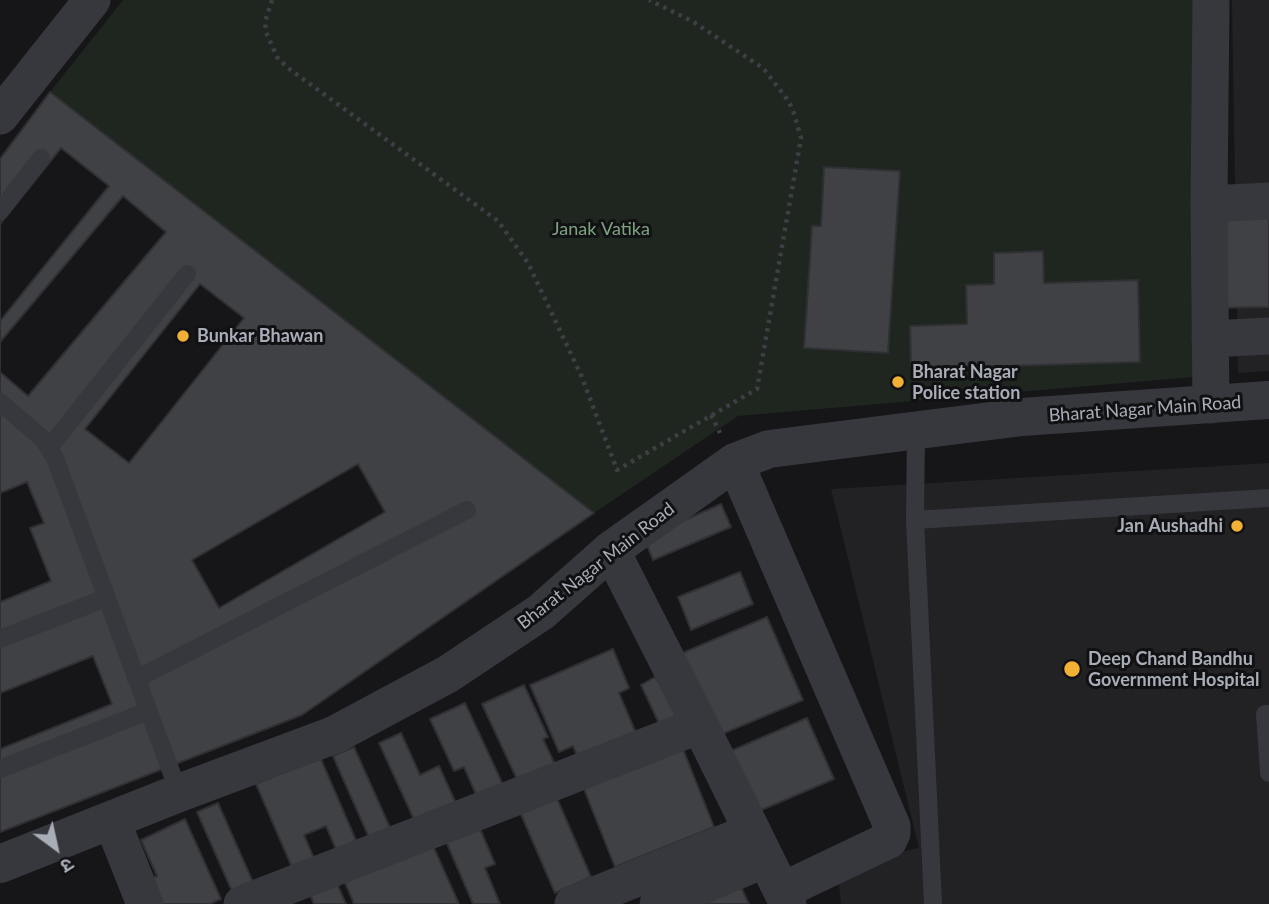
<!DOCTYPE html>
<html>
<head>
<meta charset="utf-8">
<style>
  body { margin:0 }
  #map { position:relative; width:1269px; height:904px; overflow:hidden; background:#161618; font-family:Lato,"Noto Sans Devanagari",sans-serif }
  canvas { display:block }
  .north { position:absolute; left:21px; top:813px; width:70px; height:70px; -webkit-text-stroke:5px #111113; paint-order:stroke; rotate:147deg; font-size:19px; font-weight:700; line-height:28px; text-align:center; color:#a8adb8 }
  .north::after { content:''; display:block; margin:auto; width:24px; height:32px; background:#a8adb8; clip-path:polygon(50% 0,100% 100%,50% 72%,0 100%) }
</style>
</head>
<body>
<div id="map">
<canvas width="1269" height="904"></canvas>
<div class="north">उ</div>
</div>
<script>
const ctx = document.querySelector('canvas').getContext('2d');
ctx.lineJoin = 'round';
function paint(path, color) { ctx.fillStyle = color; ctx.fill(path, 'evenodd'); }
const poly = rows => new Path2D(rows.map(r => 'M' + r).join(''));
function trace(path, color, width, dash) { ctx.strokeStyle = color; ctx.lineWidth = width; ctx.lineCap = dash ? 'butt' : 'round'; ctx.setLineDash(dash || []); ctx.stroke(path); }
function drawText(font, color, halo, rows, align = 'center') {
  ctx.font = font + ' Lato,sans-serif'; ctx.lineWidth = 6; ctx.setLineDash([]); ctx.textBaseline = 'middle'; ctx.strokeStyle = halo; ctx.fillStyle = color; for (const [text, x, y, turn = 0] of rows) {
    ctx.save(); ctx.translate(x, y); ctx.rotate((+turn || 0) * Math.PI / 180); ctx.textAlign = isNaN(turn) ? turn : align; if (halo) ctx.strokeText(text, 0, 0); ctx.fillText(text, 0, 0); ctx.restore();
  }
}
const built = poly([
  [1232,0,1269,0,1269,371,1238,373],
  [1269,463,1269,904,841,904,837,865,919,848,831,489]
]);
const green = poly([
  [123,0,1206,0,1205,376,738,416,594,513,50,92]
]);
const building = poly([
  [50,92,594,513,302,715,0,832,0,159,50,92],
  [61,148,109,186,0,321,0,224,61,148],
  [824,167,900,171,888,353,804,348,812,226,821,226,824,167],
  [123,196,166,232,28,396,0,372,0,342,123,196],
  [1209,217,1269,217,1269,307,1210,308,1209,217],
  [1043,251,1044,283,1138,280,1140,362,911,369,910,326,967,324,966,285,994,284,994,253,1043,251],
  [200,284,244,318,129,463,85,429,200,284],
  [358,464,385,512,219,608,192,560,358,464],
  [27,482,44,523,30,528,51,581,0,602,0,493,27,482],
  [721,504,731,527,653,560,644,538,721,504],
  [740,572,753,604,691,630,678,597,740,572],
  [767,617,803,700,715,737,680,654,767,617],
  [613,649,629,688,619,693,638,738,580,763,573,746,559,752,530,685,613,649],
  [93,656,112,704,0,749,0,693,93,656],
  [655,677,689,723,664,734,641,685,655,677],
  [524,685,548,737,543,739,559,773,522,790,482,704,524,685],
  [465,703,505,789,479,801,464,767,454,771,430,719,465,703],
  [807,718,834,779,745,817,719,756,807,718],
  [401,733,420,775,439,766,458,808,417,826,379,743,401,733],
  [681,744,714,827,615,867,582,784,681,744],
  [354,747,392,832,371,842,333,756,354,747],
  [320,757,361,852,341,861,326,826,304,835,319,870,297,879,256,784,320,757],
  [556,796,591,877,555,893,520,812,556,796],
  [218,803,256,889,235,898,197,812,218,803],
  [185,819,221,899,210,904,161,904,150,879,157,876,141,840,185,819],
  [478,824,495,864,485,868,500,904,473,904,445,839,478,824],
  [430,839,459,904,354,904,343,878,430,839],
  [334,877,346,904,314,904,307,888,334,877],
  [741,887,749,904,704,904,741,887]
]);
const path = poly([
  [272,0,265,22,266,32,277,57,288,68,498,221,528,263,581,375,617,470,757,389,801,138,793,110,787,99,763,68,692,21,649,0],
  [711,415,720,433]
]);
const service = poly([
  [0,211,41,158],
  [0,402,43,439,55,458,179,793],
  [916,431,915,520,933,904],
  [49,448,187,274],
  [915,520,1269,498],
  [0,639,106,598],
  [136,679,467,510],
  [1269,714,1265,714,1269,773],
  [0,769,148,711]
]);
const minor = poly([
  [0,116,92,0],
  [1209,204,1269,201],
  [1210,339,1269,336],
  [1211,405,1209,204,1211,0],
  [735,462,892,826,892,833,889,840,782,891],
  [611,550,700,725,788,904],
  [112,821,145,904],
  [242,904,700,725],
  [573,904,751,832],
  [658,904,766,859]
]);
const tertiary = poly([
  [0,864,179,793,334,735,448,674,541,612,611,550,735,462,769,449,1022,417,1269,400]
]);
const markers = [
  [183,336,7,"#f2b134"],
  [898,382,7,"#f2b134"],
  [1237,526,7,"#f2b134"],
  [1072,669,9,"#f2b134"]
];
const parkNames = [
  ["Janak Vatika",601,229]
];
const poiNames = [
  ["Bunkar Bhawan",197,336],
  ["Bharat Nagar",912,372],
  ["Police station",912,393],
  ["Jan Aushadhi",1223,526,"right"],
  ["Deep Chand Bandhu",1088,659],
  ["Government Hospital",1088,680]
];
const streetNames = [
  ["Bharat Nagar Main Road",1145,409,-4],
  ["Bharat Nagar Main Road",596,566,-38]
];
paint(built, '#222225');
paint(green, '#1e261f');
paint(building, '#404145');
trace(building, '#303034', 2);
trace(path, '#3d3f44', 4.5, [3.5, 5]);
trace(service, '#37383d', 18);
trace(minor, '#37383d', 37);
trace(tertiary, '#37383d', 38);
for (const [x, y, r, color] of markers) { const dot = new Path2D(); dot.arc(x, y, r, 0, 2 * Math.PI); ctx.fillStyle = color; ctx.fill(dot); trace(dot, '#111113', 2.5); }
drawText('18px', '#7fa381', '#111113', parkNames);
drawText('bold 18px', '#a8adb8', '#111113', poiNames, 'left');
drawText('18px', '#a8adb8', '#111113', streetNames);
</script>
</body>
</html>
